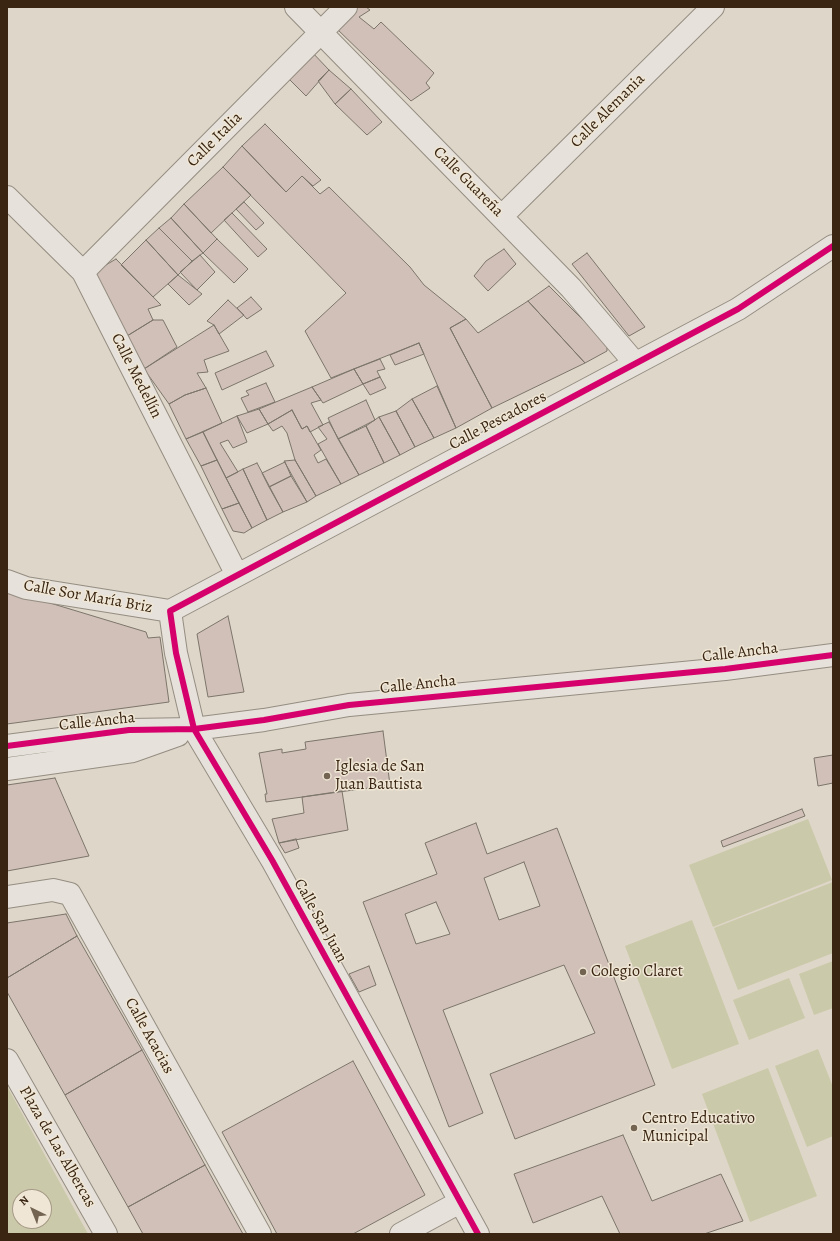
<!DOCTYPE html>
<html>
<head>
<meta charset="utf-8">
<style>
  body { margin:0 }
  #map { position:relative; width:840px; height:1241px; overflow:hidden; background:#ded6c8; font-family:Alegreya,serif }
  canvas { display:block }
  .frame { position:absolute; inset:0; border:8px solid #392511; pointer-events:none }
  .north { position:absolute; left:12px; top:1189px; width:40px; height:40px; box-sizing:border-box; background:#efe6d5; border:1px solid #a69987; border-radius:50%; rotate:317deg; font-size:11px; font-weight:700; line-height:16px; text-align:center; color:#392511 }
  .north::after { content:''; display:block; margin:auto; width:14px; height:18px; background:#736351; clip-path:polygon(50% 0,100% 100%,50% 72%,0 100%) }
</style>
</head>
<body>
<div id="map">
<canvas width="840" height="1241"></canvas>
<div class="frame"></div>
<div class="north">N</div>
</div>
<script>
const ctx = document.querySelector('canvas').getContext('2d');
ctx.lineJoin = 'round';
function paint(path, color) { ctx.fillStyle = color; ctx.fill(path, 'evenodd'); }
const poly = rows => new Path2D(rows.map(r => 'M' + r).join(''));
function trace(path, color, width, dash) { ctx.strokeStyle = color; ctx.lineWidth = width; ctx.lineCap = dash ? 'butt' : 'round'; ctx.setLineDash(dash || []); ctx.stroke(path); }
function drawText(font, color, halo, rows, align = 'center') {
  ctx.font = font + ' Alegreya,serif'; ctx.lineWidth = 3; ctx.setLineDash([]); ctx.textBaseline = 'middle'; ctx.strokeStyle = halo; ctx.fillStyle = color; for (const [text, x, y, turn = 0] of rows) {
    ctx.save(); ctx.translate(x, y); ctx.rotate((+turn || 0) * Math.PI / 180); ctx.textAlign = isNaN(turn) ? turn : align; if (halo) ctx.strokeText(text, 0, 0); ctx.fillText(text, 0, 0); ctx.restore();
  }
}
const green = poly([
  [808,819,832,880,713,927,689,865],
  [833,882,833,953,738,990,714,928],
  [692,920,739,1044,672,1069,625,946],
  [833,961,833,1008,814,1015,799,974],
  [789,978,805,1018,749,1040,733,1000],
  [818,1049,833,1087,833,1136,807,1147,775,1066],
  [768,1068,817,1196,750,1222,702,1094],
  [7,1086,88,1234,7,1234],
  [20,1197,44,1197,44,1221,20,1221]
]);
const building = poly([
  [353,7,366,7,370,10,359,17,374,29,381,22,434,73,426,83,430,88,411,101,334,26,353,7],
  [310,50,329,70,306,96,286,76,310,50],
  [329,70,351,89,335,104,318,81,329,70],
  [351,89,382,122,367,135,335,104,351,89],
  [265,124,321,180,313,186,302,176,286,192,242,146,265,124],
  [242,146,286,192,302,176,320,194,329,187,410,267,424,285,466,319,450,328,492,408,456,428,419,343,331,378,305,331,346,293,223,167,242,146],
  [223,167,251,195,211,233,184,204,223,167],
  [244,202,264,223,256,230,236,209,244,202],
  [184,204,217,239,203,253,171,218,184,204],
  [232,213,267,249,258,257,224,220,232,213],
  [171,218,203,253,192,261,159,228,171,218],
  [159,228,192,261,178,275,146,240,159,228],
  [217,239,248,269,234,283,203,253,217,239],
  [146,240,178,275,153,297,121,265,146,240],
  [504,249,516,264,488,291,474,276,486,261,504,249],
  [587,253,645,327,629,336,572,264,587,253],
  [200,255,215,272,197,290,180,272,200,255],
  [116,259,161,305,148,309,153,320,127,336,94,272,116,259],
  [178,275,202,294,189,305,168,284,178,275],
  [549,286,607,344,607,351,585,363,528,301,549,286],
  [251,297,262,309,247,319,237,308,251,297],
  [228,300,244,315,219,334,214,325,207,321,228,300],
  [528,301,585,363,492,408,450,328,466,319,478,333,528,301],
  [153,320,163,320,177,347,144,369,127,336,153,320],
  [214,325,229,351,204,360,208,372,197,373,206,388,185,395,169,404,144,369,214,325],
  [419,343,424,354,395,365,390,355,419,343],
  [266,351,274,366,222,390,215,373,266,351],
  [380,359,385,369,377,371,380,377,363,384,354,369,380,359],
  [354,369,363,384,323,403,312,387,354,369],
  [380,377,386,388,370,395,363,384,380,377],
  [266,383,275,402,248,412,241,398,249,395,246,391,266,383],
  [437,386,456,428,434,438,412,399,437,386],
  [312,387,321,400,311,403,323,425,310,432,307,426,302,429,292,410,268,424,259,409,312,387],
  [206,388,222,423,186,439,169,404,185,395,206,388],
  [412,399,434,438,415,447,396,411,412,399],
  [366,400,375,420,338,439,328,418,366,400],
  [259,409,268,424,247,433,237,416,259,409],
  [292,410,302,429,307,426,321,450,314,455,318,463,326,459,341,484,316,496,295,460,287,433,282,426,273,431,268,424,292,410],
  [396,411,415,447,400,455,379,417,396,411],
  [237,416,247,442,233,448,228,440,220,443,238,472,226,478,203,432,237,416],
  [379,417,400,455,384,463,366,426,379,417],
  [329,422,359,475,341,484,318,444,327,439,318,427,329,422],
  [366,426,384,463,359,475,338,439,366,426],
  [203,432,217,460,201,466,186,439,203,432],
  [217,460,239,503,222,509,201,466,217,460],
  [295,460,316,496,307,502,284,461,295,460],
  [285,462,291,476,269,487,262,473,285,462],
  [257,463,283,512,267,520,243,469,257,463],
  [243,469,267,520,252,528,226,478,243,469],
  [291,476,307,502,283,512,269,487,291,476],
  [239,503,252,528,244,533,233,531,222,509,239,503],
  [7,590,146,632,148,638,160,637,169,702,7,724,7,590],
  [228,616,244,692,208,697,197,634,228,616],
  [383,731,390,785,266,802,265,794,267,794,259,753,282,749,282,753,306,749,305,742,383,731],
  [833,755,833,783,818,786,814,758,833,755],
  [55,778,89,856,7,871,7,785,55,778],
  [342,791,348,830,279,843,272,819,304,813,302,797,342,791],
  [802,809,805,816,723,847,721,841,802,809],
  [476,823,487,854,557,828,655,1085,515,1139,490,1074,595,1033,564,965,443,1010,483,1113,449,1127,363,902,437,874,425,843,476,823],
  [524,862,540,906,499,920,484,878,524,862],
  [436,902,450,934,416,944,405,914,436,902],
  [296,839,299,848,285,853,279,843,296,839],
  [66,914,77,936,7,978,7,923,66,914],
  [77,936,142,1050,65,1095,7,992,7,978,77,936],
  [369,966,376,985,359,992,349,974,369,966],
  [142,1050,205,1165,128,1207,65,1095,142,1050],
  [353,1061,425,1195,353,1234,277,1234,222,1132,353,1061],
  [623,1135,652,1201,721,1174,743,1221,704,1234,620,1234,602,1196,533,1223,514,1174,623,1135],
  [205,1165,243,1234,143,1234,128,1207,205,1165]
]);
const street = poly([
  [296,7,571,288,635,363],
  [7,197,83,272,237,575],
  [502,216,713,7],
  [83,272,346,7],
  [7,581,26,588,170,611],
  [170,611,738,309,833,246],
  [170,611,176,653,194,729,272,860,478,1234],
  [7,746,129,730,194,729,264,720,349,705,725,669,833,655],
  [7,769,133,751,178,735],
  [7,897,53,890,70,894,260,1234],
  [7,1060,106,1234],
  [401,1234,460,1202]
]);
const cycleway = poly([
  [7,746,129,730,194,729,264,720,349,705,725,669,833,655],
  [478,1234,272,860,194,729,176,653,170,611,738,309,833,246]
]);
const markers = [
  [327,776,4,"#736351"],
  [583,972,4,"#736351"],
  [634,1128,4,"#736351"]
];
const streetNames = [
  ["Calle Alemania",608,111,-45],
  ["Calle Italia",215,140,-45],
  ["Calle Guareña",468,182,45],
  ["Calle Medellín",136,376,63],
  ["Calle Pescadores",498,421,-28],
  ["Calle Sor María Briz",88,597,10],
  ["Calle Ancha",740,653,-7],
  ["Calle Ancha",418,685,-6],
  ["Calle Ancha",97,722,-6],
  ["Calle San Juan",320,921,61],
  ["Calle Acacias",149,1036,61],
  ["Plaza de Las Albercas",57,1147,60]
];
const poiNames = [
  ["Iglesia de San",335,767],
  ["Juan Bautista",335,785],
  ["Colegio Claret",591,972],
  ["Centro Educativo",642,1119],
  ["Municipal",642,1137]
];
paint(green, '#cac9a9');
paint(building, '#d1c0b7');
trace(building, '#7c756a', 1);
trace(street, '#948d82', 24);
trace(street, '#e6e1da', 22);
trace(cycleway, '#d6006c', 6);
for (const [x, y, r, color] of markers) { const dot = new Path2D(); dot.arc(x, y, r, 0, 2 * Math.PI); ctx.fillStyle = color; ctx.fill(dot); trace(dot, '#efe6d5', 1.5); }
drawText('16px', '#392511', '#efe6d5', streetNames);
drawText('16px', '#392511', '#efe6d5', poiNames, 'left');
</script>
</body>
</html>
